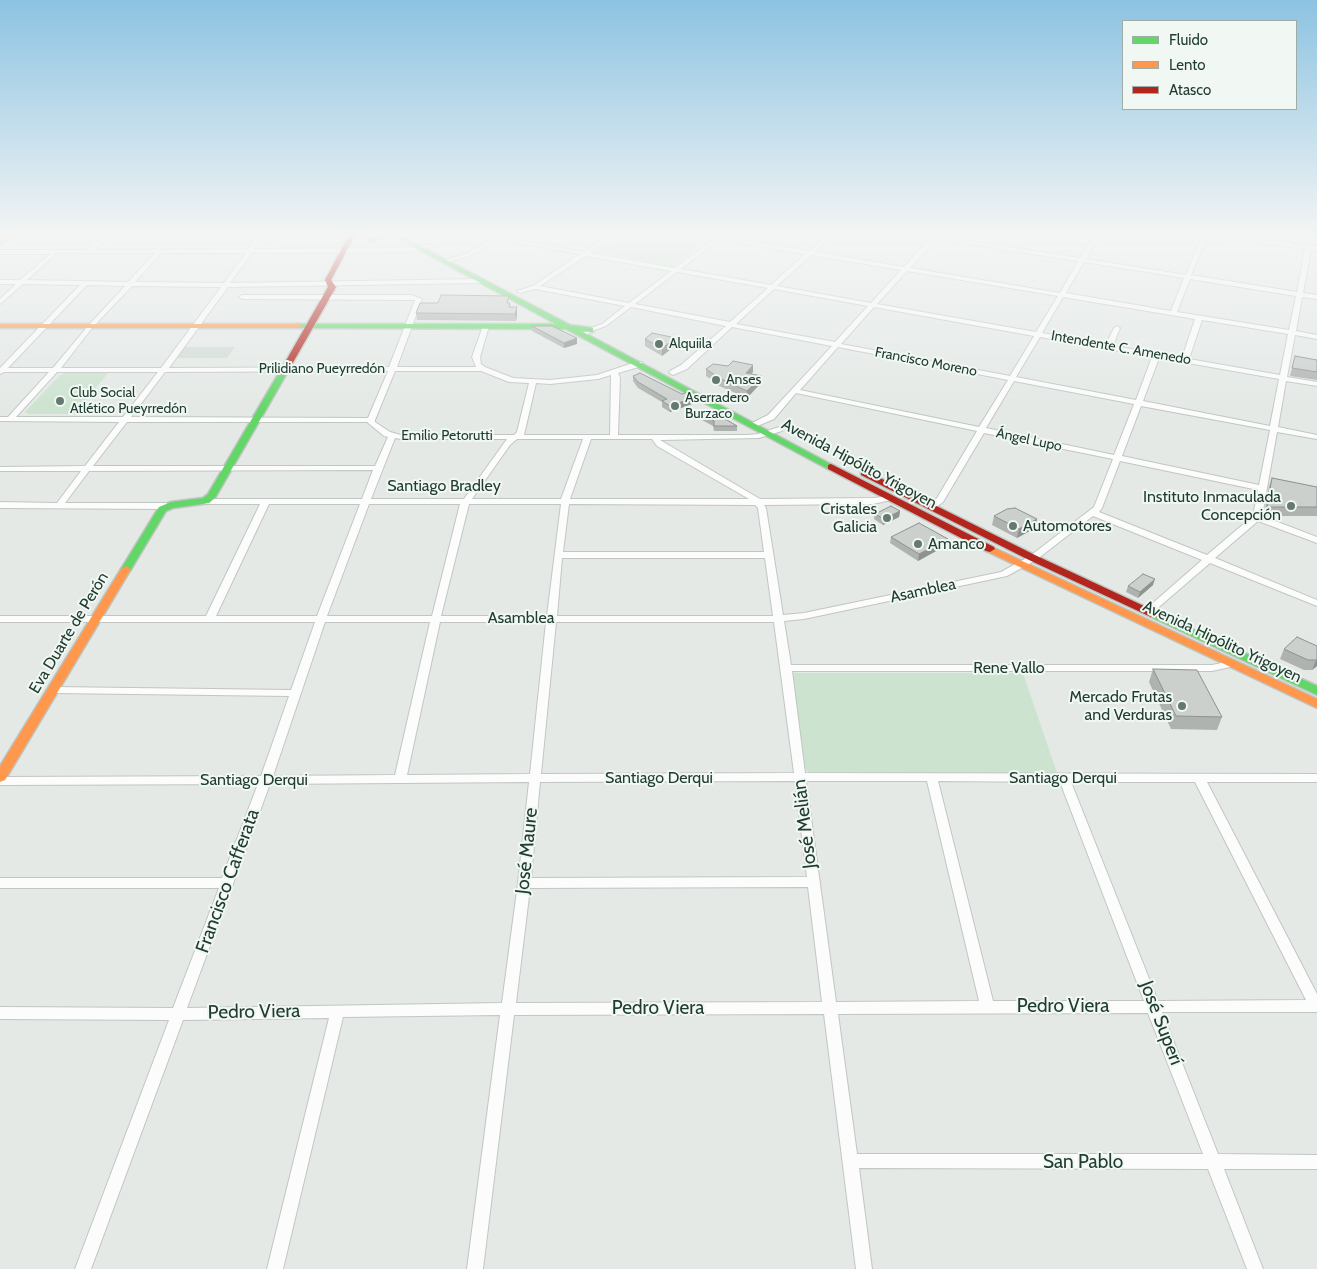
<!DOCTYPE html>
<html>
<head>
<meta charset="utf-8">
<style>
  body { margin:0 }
  #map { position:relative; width:1317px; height:1269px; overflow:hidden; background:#e4e9e6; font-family:Cabin,sans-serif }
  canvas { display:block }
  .legend { position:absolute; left:1122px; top:20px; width:175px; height:90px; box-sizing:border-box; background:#f1f8f4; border:1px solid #9eada6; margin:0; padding:6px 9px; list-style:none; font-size:15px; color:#213d31 }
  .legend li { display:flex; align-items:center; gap:10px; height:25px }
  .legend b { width:25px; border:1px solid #9eada6 }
</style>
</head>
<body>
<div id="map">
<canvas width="1317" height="1269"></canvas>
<ul class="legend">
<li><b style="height:6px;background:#63d668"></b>Fluido</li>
<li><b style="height:6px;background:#ff974d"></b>Lento</li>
<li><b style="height:6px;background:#b3261e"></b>Atasco</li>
</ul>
</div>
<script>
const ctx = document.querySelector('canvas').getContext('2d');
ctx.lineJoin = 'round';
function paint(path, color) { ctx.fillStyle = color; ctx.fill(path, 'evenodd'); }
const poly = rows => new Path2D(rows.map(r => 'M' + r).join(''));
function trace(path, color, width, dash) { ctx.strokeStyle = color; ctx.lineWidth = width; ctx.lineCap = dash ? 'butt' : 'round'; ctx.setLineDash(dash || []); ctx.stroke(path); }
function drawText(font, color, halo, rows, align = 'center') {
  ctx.font = font + ' Cabin,sans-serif'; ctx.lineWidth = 4; ctx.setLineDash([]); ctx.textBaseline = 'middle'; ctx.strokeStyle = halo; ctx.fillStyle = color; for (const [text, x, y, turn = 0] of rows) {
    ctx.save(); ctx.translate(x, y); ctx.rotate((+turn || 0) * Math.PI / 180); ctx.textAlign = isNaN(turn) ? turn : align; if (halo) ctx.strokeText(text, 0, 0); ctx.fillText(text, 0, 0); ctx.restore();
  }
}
const built = poly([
  [184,347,235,347,227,358,176,358]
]);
const green = poly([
  [623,235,691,235,711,238,673,266,596,252],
  [67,372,109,372,74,414,28,414,25,412,60,375],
  [792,673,1023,673,1057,773,811,774,804,768]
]);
const street = poly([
  [104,235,110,235,94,250,248,249,258,235,264,235,254,249,408,248,433,244,436,246,408,252,252,253,230,283,481,279,484,281,481,283,228,287,169,368,389,367,415,300,242,299,239,297,242,295,411,295,422,299,397,367,476,367,472,357,483,326,486,324,489,326,480,357,481,364,485,367,513,378,550,380,597,375,636,362,642,362,642,366,618,373,620,378,618,435,748,435,758,434,779,427,782,427,782,431,759,438,660,440,760,499,873,498,891,496,891,500,873,504,764,505,766,508,783,615,804,613,1001,572,1030,556,1094,507,1113,459,984,433,943,502,934,509,928,509,927,507,937,498,977,431,796,393,774,419,755,427,752,427,748,425,768,415,832,346,732,327,687,369,673,375,669,373,670,371,681,365,726,326,631,307,606,326,592,331,584,337,581,335,588,329,602,324,625,306,535,289,520,293,517,291,533,286,580,254,499,240,469,256,446,263,443,261,444,260,465,254,492,239,478,235,500,235,503,237,584,252,610,235,616,235,590,253,675,268,713,239,698,235,722,235,722,237,809,251,827,235,833,235,815,252,904,267,930,238,918,235,939,235,938,236,1080,258,1094,235,1100,235,1086,259,1186,275,1202,235,1208,235,1191,275,1297,292,1305,249,1213,237,1210,235,1224,235,1317,247,1317,251,1311,250,1303,293,1317,295,1317,299,1302,297,1296,331,1317,335,1317,339,1295,335,1287,377,1317,382,1317,386,1286,381,1278,427,1317,435,1317,439,1277,432,1262,516,1317,537,1317,543,1258,521,1215,558,1317,600,1317,606,1210,563,1152,613,1146,613,1144,611,1146,609,1202,560,1093,516,1036,560,1007,576,804,619,784,621,791,665,1212,665,1231,661,1235,662,1236,664,1235,666,1212,671,792,671,805,773,1317,774,1317,782,1207,782,1317,994,1317,1012,1162,1012,1218,1154,1317,1155,1317,1169,1224,1169,1263,1269,1247,1269,1208,1169,859,1168,872,1269,856,1269,824,1014,514,1015,483,1269,467,1269,500,1015,343,1017,283,1269,267,1269,329,1018,183,1020,91,1269,75,1269,169,1020,0,1019,0,1007,173,1008,219,888,0,888,0,878,222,878,258,784,0,785,0,777,261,776,289,696,53,693,48,690,53,687,291,690,315,622,0,622,0,616,206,616,260,504,206,504,203,503,202,501,203,499,362,499,373,470,89,471,65,503,166,503,170,506,166,509,0,508,0,502,57,503,81,471,0,471,0,467,85,466,119,422,0,421,0,417,8,417,49,372,4,372,0,374,0,368,80,285,23,284,0,304,0,299,16,284,0,284,0,280,20,280,50,254,0,254,0,250,87,250,104,235],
  [936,239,1078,261,1060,293,910,268,936,239],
  [719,240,805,254,771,285,681,269,719,240],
  [57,253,155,253,128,282,27,280,57,253],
  [161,253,246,253,224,283,135,282,161,253],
  [811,255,901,270,871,303,777,286,811,255],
  [586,256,671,271,629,303,540,286,586,256],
  [1084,262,1184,278,1171,311,1066,293,1084,262],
  [907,271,1058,296,1036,332,877,304,907,271],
  [677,272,768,288,730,322,635,304,677,272],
  [1190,279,1296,296,1289,330,1177,312,1190,279],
  [87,285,125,286,88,326,53,368,8,368,87,285],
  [132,286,221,287,161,368,61,368,92,328,132,286],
  [774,289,868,306,835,342,736,324,774,289],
  [1063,297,1195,319,1182,358,1157,352,1154,353,1113,346,1120,328,1117,326,1114,328,1106,344,1042,333,1063,297],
  [874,307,1034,336,1010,376,841,344,874,307],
  [1202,320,1288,334,1280,375,1189,359,1202,320],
  [1040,337,1152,357,1136,400,1016,377,1040,337],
  [838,347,1008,380,979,427,800,390,838,347],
  [1159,358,1279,379,1270,426,1143,401,1159,358],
  [388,371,368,418,131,417,165,372,388,371],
  [395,371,481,371,509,382,529,383,517,432,514,435,401,435,390,432,375,422,375,420,395,371],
  [57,372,158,372,123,417,16,417,57,372],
  [611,375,610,435,524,435,536,383,550,384,598,379,611,375],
  [1014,381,1134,404,1114,455,986,428,1014,381],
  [1141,406,1270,430,1259,485,1122,456,1141,406],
  [127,422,367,422,384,436,388,437,375,466,93,466,127,422],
  [395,438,401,439,507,439,464,499,371,499,395,438],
  [517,439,583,439,561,499,472,499,510,445,517,439],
  [591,439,652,439,657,446,749,499,570,499,591,439],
  [1120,461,1258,490,1253,516,1207,555,1099,512,1102,508,1120,461],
  [269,504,360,504,317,616,216,616,269,504],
  [369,504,460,504,432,616,327,616,369,504],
  [469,504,561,504,547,616,441,616,469,504],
  [569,504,755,505,758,508,764,552,563,552,569,504],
  [562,558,765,558,773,616,557,616,562,558],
  [325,622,430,622,395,775,273,776,325,622],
  [440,622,546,622,530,774,407,775,440,622],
  [556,622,774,622,794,773,541,774,556,622],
  [795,781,807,877,531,878,540,782,795,781],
  [806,781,927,781,979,1001,836,1002,806,781],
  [938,781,1060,782,1144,1001,993,1001,938,781],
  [529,782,518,883,502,1003,187,1008,270,784,529,782],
  [1071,782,1195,782,1306,1000,1158,1001,1071,782],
  [808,887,822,1002,516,1003,530,888,808,887],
  [1148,1013,1203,1154,857,1154,838,1014,1148,1013]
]);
const fast = poly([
  [392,235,399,235,570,325,593,328,593,332,590,332,581,331,836,467,834,469,828,469,566,329,296,328,296,324,556,324,392,235],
  [280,371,287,373,215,498,209,503,173,508,166,511,130,571,122,571,121,569,159,507,171,502,203,498,208,494,280,371],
  [1155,612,1317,686,1317,695,1151,617,1149,615,1151,613,1155,612]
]);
const slow = poly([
  [7,235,14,235,0,246,0,241,7,235],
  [0,324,299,324,303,326,299,328,0,328,0,324],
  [990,546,1317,699,1317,708,986,551,985,549,986,547,990,546],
  [126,566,131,569,5,780,0,782,0,766,121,569,126,566]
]);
const jam = poly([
  [349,235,355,235,331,280,336,287,287,373,280,375,279,373,328,287,325,280,349,235],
  [831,464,994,547,995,549,990,552,986,551,828,469,828,465,831,464],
  [864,470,1037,556,1159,613,1161,615,1159,617,1151,617,1029,560,861,475,861,471,864,470]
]);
const rail = poly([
  [1242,235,1317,245]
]);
const wall = poly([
  [357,235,382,235,383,239,369,243,365,235,358,236],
  [509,303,510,307,517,307,517,315,516,321,417,320,416,313],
  [532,326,577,344,564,348,532,331],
  [676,338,675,346,662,356,645,346,645,339],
  [1295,356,1317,360,1317,380,1290,376],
  [706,369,753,372,751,374,762,376,761,383,747,398,717,385,717,383,706,376],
  [633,376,692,398,692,404,670,412,662,407,662,402,638,388,633,381],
  [702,414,737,426,737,431,714,431,713,426,702,420],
  [1272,478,1317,487,1317,516,1268,516,1264,515,1269,486],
  [900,511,899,517,883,525,874,519,875,514],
  [994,516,1037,519,1035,528,1017,538,992,525],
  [891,537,947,545,918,561,890,543],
  [1153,585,1138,598,1126,592,1128,586],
  [1317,646,1317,666,1312,670,1304,670,1280,659,1284,649],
  [1153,669,1222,717,1217,730,1171,729,1149,682]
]);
const shadedWall = poly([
  [382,235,383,239,369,243,369,238],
  [517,307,517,315,516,321,515,314],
  [577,338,577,344,564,348,564,343],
  [676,338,675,346,662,356,662,348],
  [753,365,753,372,745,380,746,373],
  [762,376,761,383,747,398,747,391],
  [692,398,692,404,670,412,670,406],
  [900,511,899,517,883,525,884,519],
  [1037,519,1035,528,1017,538,1019,529],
  [948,539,947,545,918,561,919,554],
  [1155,579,1153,585,1138,598,1140,592],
  [1316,660,1317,660,1317,666,1312,670]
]);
const building = poly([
  [367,235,382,235,369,238,367,235],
  [441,295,509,296,507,303,510,303,509,307,517,307,515,314,416,313,420,303,438,303,441,295],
  [532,326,552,326,577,338,564,343,532,326],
  [652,333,676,338,662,348,645,339,652,333],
  [1295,356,1317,360,1317,372,1292,368,1295,356],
  [733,361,753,365,746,373,762,376,747,391,717,377,718,377,706,369,713,364,728,366,733,361],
  [640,373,682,394,688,392,692,398,670,406,662,401,667,399,638,382,633,376,640,373],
  [712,411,737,426,714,426,714,421,702,414,712,411],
  [1272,478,1317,487,1317,507,1271,507,1267,506,1272,478],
  [891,506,900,511,884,519,875,514,891,506],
  [1015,508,1037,519,1019,529,994,516,1007,509,1015,508],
  [919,523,948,539,919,554,891,537,919,523],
  [1143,574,1155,579,1140,592,1128,586,1143,574],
  [1297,637,1317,646,1317,660,1308,660,1284,649,1297,637],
  [1153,669,1197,670,1222,717,1176,716,1153,669]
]);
const markers = [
  [659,344,5,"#657970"],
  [716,380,5,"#657970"],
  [60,401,5,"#657970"],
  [675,406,5,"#657970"],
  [1291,506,5,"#657970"],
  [887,518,5,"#657970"],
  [1013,526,5,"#657970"],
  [918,544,5,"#657970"],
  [1182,706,5,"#657970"]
];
const farPoinames = [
  ["Alquiila",669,344],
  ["Anses",726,380],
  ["Club Social",70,393],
  ["Atlético Pueyrredón",70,409],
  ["Aserradero",685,398],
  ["Burzaco",685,414]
];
const farStreetnames = [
  ["Intendente C. Amenedo",1121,348,10],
  ["Francisco Moreno",926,362,11],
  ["Prilidiano Pueyrredón",322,369],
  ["Emilio Petorutti",447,436],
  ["Ángel Lupo",1029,440,12]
];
const streetNames = [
  ["Avenida Hipólito Yrigoyen",859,464,28],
  ["Santiago Bradley",444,486],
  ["Asamblea",923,591,-12],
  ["Asamblea",521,618],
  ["Eva Duarte de Perón",69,633,-59],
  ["Avenida Hipólito Yrigoyen",1222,642,25],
  ["Rene Vallo",1009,668],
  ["Santiago Derqui",659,778],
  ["Santiago Derqui",1063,778],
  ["Santiago Derqui",254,780]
];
const poiNames = [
  ["Instituto Inmaculada",1281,497],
  ["Concepción",1281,515],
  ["Cristales",877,509],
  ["Galicia",877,527],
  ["Automotores",1023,526,"left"],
  ["Amanco",928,544,"left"],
  ["Mercado Frutas",1172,697],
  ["and Verduras",1172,715]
];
const nearStreetnames = [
  ["José Melián",805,824,-97],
  ["José Maure",527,851,-84],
  ["Francisco Cafferata",228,881,-70],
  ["Pedro Viera",1063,1006],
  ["Pedro Viera",658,1008],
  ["Pedro Viera",254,1012,-1],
  ["José Superí",1161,1023,69],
  ["San Pablo",1083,1162]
];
paint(built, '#d1dbd5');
paint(green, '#cce3cf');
trace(street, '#c1c6c3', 2);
trace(fast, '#bdc5c1', 3);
trace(slow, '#bdc5c1', 3);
trace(jam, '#bdc5c1', 3);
paint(street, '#fbfcfb');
paint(fast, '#63d668');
paint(slow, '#ff974d');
paint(jam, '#b3261e');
trace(rail, '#c6cac8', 2, [6, 3]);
paint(wall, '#afb3b0');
paint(shadedWall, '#8e9290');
paint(building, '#cbd0cd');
trace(building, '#8e9290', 1);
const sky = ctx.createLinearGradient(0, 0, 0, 412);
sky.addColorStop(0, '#8cc3e2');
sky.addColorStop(0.57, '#f3f5f4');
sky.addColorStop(1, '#f3f5f400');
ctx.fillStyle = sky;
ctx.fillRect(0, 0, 1317, 412);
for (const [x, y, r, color] of markers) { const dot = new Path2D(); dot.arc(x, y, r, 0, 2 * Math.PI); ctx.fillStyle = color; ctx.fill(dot); trace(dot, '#f1f8f4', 2); }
drawText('14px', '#213d31', '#f1f8f4', farPoinames, 'left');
drawText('14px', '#213d31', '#f1f8f4', farStreetnames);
drawText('16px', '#213d31', '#f1f8f4', streetNames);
drawText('16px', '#213d31', '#f1f8f4', poiNames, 'right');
drawText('19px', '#213d31', '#f1f8f4', nearStreetnames);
</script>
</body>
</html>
